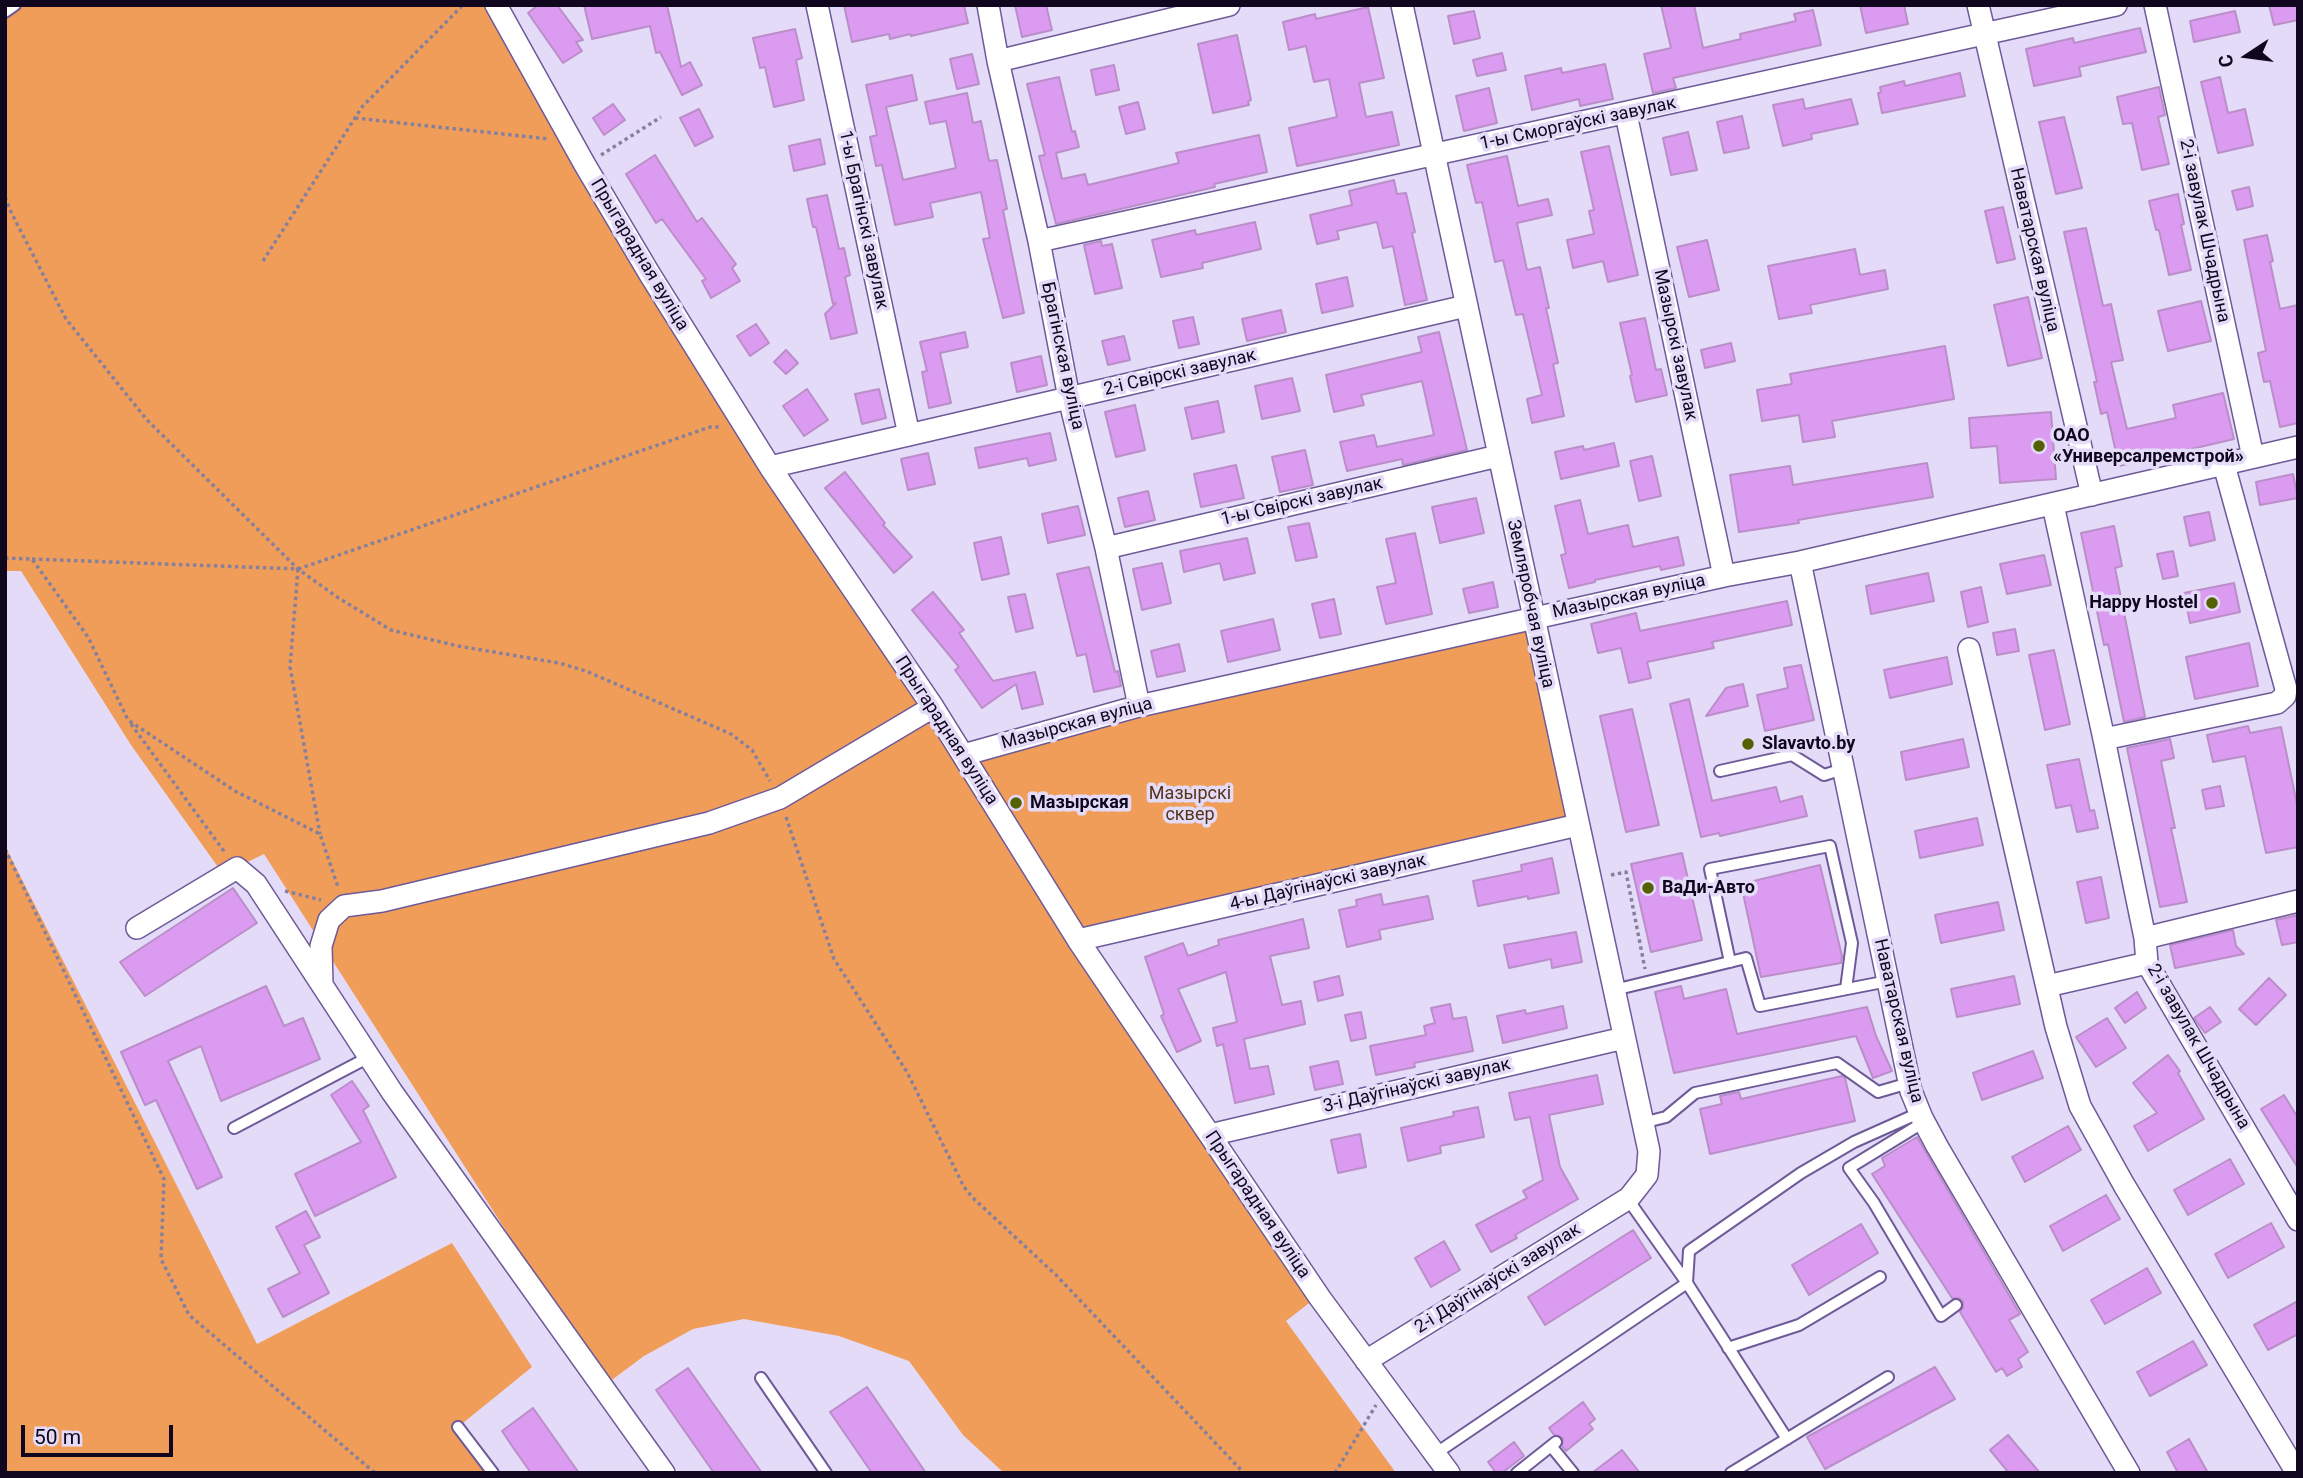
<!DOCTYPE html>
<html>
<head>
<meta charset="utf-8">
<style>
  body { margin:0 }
  #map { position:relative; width:2303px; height:1478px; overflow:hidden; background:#e3dbf8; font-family:Roboto,sans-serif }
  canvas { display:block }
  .frame { position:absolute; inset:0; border:7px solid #10071f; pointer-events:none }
  .north { position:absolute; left:2212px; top:21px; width:70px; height:70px; -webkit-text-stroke:5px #e3dbf8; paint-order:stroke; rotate:257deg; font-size:19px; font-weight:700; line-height:28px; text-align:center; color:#10071f }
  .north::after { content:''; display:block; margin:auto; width:24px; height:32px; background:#10071f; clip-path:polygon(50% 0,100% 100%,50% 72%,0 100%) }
  .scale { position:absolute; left:21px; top:1425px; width:152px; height:32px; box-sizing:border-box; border:4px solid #10071f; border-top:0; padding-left:9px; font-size:21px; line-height:24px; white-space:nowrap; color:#10071f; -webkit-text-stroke:5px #e3dbf8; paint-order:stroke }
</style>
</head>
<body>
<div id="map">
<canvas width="2303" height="1478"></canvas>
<div class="frame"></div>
<div class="north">С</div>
<div class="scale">50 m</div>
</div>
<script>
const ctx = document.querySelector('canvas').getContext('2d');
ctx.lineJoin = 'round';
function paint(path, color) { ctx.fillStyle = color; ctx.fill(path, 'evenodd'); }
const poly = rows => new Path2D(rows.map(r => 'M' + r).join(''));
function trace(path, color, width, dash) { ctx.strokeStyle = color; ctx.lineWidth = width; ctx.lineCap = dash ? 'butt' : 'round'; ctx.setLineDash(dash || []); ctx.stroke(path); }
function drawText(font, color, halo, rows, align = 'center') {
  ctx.font = font + ' Roboto,sans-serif'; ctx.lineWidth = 7; ctx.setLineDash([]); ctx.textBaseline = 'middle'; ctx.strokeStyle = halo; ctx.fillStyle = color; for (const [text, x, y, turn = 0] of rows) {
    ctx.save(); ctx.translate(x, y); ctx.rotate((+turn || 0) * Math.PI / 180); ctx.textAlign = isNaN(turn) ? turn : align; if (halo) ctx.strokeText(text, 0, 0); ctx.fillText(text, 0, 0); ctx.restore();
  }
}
const green = poly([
  [5,5,494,5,583,166,1317,1297,1286,1321,1396,1473,1004,1473,963,1435,909,1361,839,1336,744,1319,693,1329,644,1356,605,1385,264,854,223,874,131,745,21,571,5,571],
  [1533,618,1578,825,1078,940,963,755],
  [5,846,257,1344,452,1243,532,1367,458,1427,493,1473,5,1473]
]);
const building = poly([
  [538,5,557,5,583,40,576,42,582,51,563,63,528,13,538,5],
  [584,5,667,5,681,67,690,62,702,85,682,95,660,52,656,53,650,26,592,39,584,5],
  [844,5,964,5,968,23,911,36,910,34,890,39,889,34,852,42,844,5],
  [1015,5,1046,5,1052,30,1022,37,1015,5],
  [1661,5,1694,5,1703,48,1741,39,1740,34,1796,21,1794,14,1813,10,1821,45,1673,78,1676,88,1653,93,1644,54,1671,48,1661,5],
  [1860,5,1904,5,1908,24,1866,33,1860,5],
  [2269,5,2298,5,2298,20,2274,25,2269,5],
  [1368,7,1384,78,1359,83,1366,117,1392,112,1399,145,1297,166,1289,128,1337,117,1329,79,1314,82,1306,46,1289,50,1283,22,1315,14,1316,19,1368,7],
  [1474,11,1480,38,1454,44,1448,16,1474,11],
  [2235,11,2240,32,2194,42,2190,21,2235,11],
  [2140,28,2146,52,2079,67,2081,76,2034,86,2026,49,2073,38,2074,43,2140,28],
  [795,29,802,58,796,60,804,100,774,107,765,67,760,68,753,38,795,29],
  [1237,35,1251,100,1248,101,1249,105,1213,113,1198,44,1237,35],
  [1502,53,1506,70,1477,76,1473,60,1502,53],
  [972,54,979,84,957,89,950,59,972,54],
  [1605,64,1613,99,1580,106,1579,99,1532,110,1525,76,1561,68,1562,73,1605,64],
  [1114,65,1119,90,1096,95,1091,70,1114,65],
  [1960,73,1965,96,1882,113,1878,93,1881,92,1880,87,1904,81,1905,86,1960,73],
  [912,75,917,100,886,107,903,180,956,168,946,121,930,124,925,102,967,93,973,123,981,121,989,161,997,160,1007,209,1003,210,1024,313,1003,318,983,239,990,238,981,192,930,203,933,217,895,225,882,165,876,166,870,137,877,135,866,85,912,75],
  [1059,77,1072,132,1075,131,1079,147,1056,153,1062,179,1085,174,1088,185,1179,163,1176,153,1259,135,1267,172,1214,184,1215,187,1056,224,1039,156,1045,155,1027,84,1059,77],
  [2220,77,2228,113,2245,109,2253,145,2218,153,2201,82,2220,77],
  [2159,87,2165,115,2158,117,2169,164,2142,170,2132,123,2123,124,2117,97,2159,87],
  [1489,88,1497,123,1464,131,1456,96,1489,88],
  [1803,99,1805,109,1851,99,1858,124,1811,134,1812,139,1783,146,1773,105,1803,99],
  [1138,102,1145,129,1126,134,1119,107,1138,102],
  [613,104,625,120,604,135,593,118,613,104],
  [699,109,713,137,695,146,680,118,699,109],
  [1742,116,1749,148,1724,153,1717,122,1742,116],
  [2064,117,2082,188,2056,194,2039,122,2064,117],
  [1688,132,1697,170,1671,175,1663,138,1688,132],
  [820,139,825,164,794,171,789,146,820,139],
  [1609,146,1638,275,1608,282,1603,261,1573,268,1567,240,1594,234,1589,211,1594,210,1581,152,1609,146],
  [655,155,697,222,702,218,736,264,732,268,740,281,711,298,702,281,706,279,662,219,656,223,626,174,655,155],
  [1507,156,1518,206,1548,199,1552,215,1517,223,1527,270,1540,267,1549,308,1546,308,1558,363,1553,364,1564,416,1532,423,1527,399,1542,395,1523,314,1516,315,1503,260,1495,262,1482,202,1476,203,1467,165,1507,156],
  [1394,180,1397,194,1406,193,1415,232,1412,233,1427,300,1405,305,1393,246,1383,248,1377,222,1337,231,1339,239,1317,244,1310,215,1352,205,1349,191,1394,180],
  [2249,187,2253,206,2237,210,2232,191,2249,187],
  [2178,194,2184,224,2181,225,2191,270,2169,275,2159,230,2156,230,2149,201,2178,194],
  [827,195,839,249,844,248,850,275,845,277,857,333,831,339,825,314,836,303,833,304,816,227,813,227,807,199,827,195],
  [2003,207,2015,259,1997,263,1985,211,2003,207],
  [1255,222,1261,249,1202,263,1203,268,1161,277,1152,240,1195,230,1196,235,1255,222],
  [2086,228,2103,306,2111,304,2123,360,2111,362,2127,429,2176,418,2173,405,2223,393,2234,439,2119,466,2107,412,2101,414,2094,382,2097,382,2064,232,2086,228],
  [2267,235,2273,261,2270,262,2280,309,2298,305,2298,423,2280,427,2270,381,2264,382,2258,353,2266,351,2244,240,2267,235],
  [1707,240,1719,290,1689,297,1677,247,1707,240],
  [1101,241,1102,246,1112,244,1122,288,1095,294,1084,245,1101,241],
  [1855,249,1860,275,1885,270,1888,289,1810,305,1812,313,1779,319,1768,266,1855,249],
  [1347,277,1353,306,1322,313,1316,284,1347,277],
  [2028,297,2042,358,2008,366,1994,305,2028,297],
  [2201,301,2211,341,2168,351,2158,311,2201,301],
  [1281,310,1286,332,1247,341,1242,319,1281,310],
  [1193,317,1199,344,1179,348,1173,321,1193,317],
  [1645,318,1656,370,1661,369,1667,395,1636,402,1630,376,1632,375,1620,323,1645,318],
  [756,324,769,343,750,356,737,336,756,324],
  [965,332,968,347,940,353,951,403,929,408,922,372,927,371,920,342,965,332],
  [1439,332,1467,450,1403,465,1402,459,1347,471,1340,442,1374,435,1377,447,1434,435,1422,381,1361,395,1364,405,1334,412,1326,375,1422,352,1418,337,1439,332],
  [1124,336,1130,360,1108,365,1102,341,1124,336],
  [1731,343,1735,361,1705,368,1701,350,1731,343],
  [1945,346,1954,399,1832,421,1835,437,1803,442,1799,415,1762,421,1757,390,1792,384,1790,374,1945,346],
  [786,350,798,363,786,374,774,362,786,350],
  [1041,356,1047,385,1017,392,1011,363,1041,356],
  [1292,378,1300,411,1262,419,1255,386,1292,378],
  [807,389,828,420,804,436,783,406,807,389],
  [879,389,886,418,862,424,855,394,879,389],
  [1218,401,1224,432,1192,439,1185,408,1218,401],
  [1135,405,1145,450,1116,457,1105,412,1135,405],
  [2051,412,2056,479,2000,483,1997,446,1971,448,1969,418,2051,412],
  [1050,433,1056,460,1029,466,1027,458,979,468,975,448,1050,433],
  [1614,443,1619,466,1561,479,1555,452,1583,446,1584,450,1614,443],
  [1305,450,1313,485,1280,492,1272,457,1305,450],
  [928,453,935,484,908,490,901,459,928,453],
  [1652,456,1661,496,1639,501,1630,461,1652,456],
  [1927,463,1933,497,1798,520,1799,523,1739,532,1730,475,1790,466,1793,485,1927,463],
  [1236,465,1244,498,1201,507,1194,474,1236,465],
  [845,472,885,523,883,525,912,557,894,573,825,488,845,472],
  [2293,474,2298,498,2260,505,2256,482,2293,474],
  [1148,491,1155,520,1125,527,1118,498,1148,491],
  [1476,498,1484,533,1440,543,1432,507,1476,498],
  [1580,500,1588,534,1628,525,1633,547,1678,537,1684,565,1661,570,1660,566,1595,580,1595,582,1569,588,1561,555,1566,554,1555,506,1580,500],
  [1078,506,1085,535,1048,543,1042,514,1078,506],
  [2209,512,2215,540,2190,546,2184,517,2209,512],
  [1309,523,1317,557,1296,561,1288,527,1309,523],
  [2114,526,2122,566,2115,568,2145,717,2124,722,2108,644,2104,645,2081,533,2114,526],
  [1415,533,1432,614,1386,624,1377,587,1396,583,1386,539,1415,533],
  [1001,537,1009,574,982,580,974,543,1001,537],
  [1247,538,1255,573,1224,580,1220,563,1184,572,1180,551,1247,538],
  [2173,551,2178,576,2163,579,2157,554,2173,551],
  [2044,555,2051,585,2007,594,2000,564,2044,555],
  [1162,563,1171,603,1142,610,1133,569,1162,563],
  [1089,567,1115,672,1118,671,1121,686,1094,692,1086,654,1077,656,1057,574,1089,567],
  [1928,573,1934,601,1871,614,1866,586,1928,573],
  [1493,582,1498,607,1469,613,1463,589,1493,582],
  [2234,583,2240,612,2190,623,2184,593,2234,583],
  [1981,587,1988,622,1968,627,1961,592,1981,587],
  [933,592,964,630,959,633,993,681,1035,672,1043,704,1022,709,1016,684,982,708,955,670,959,667,912,610,933,592],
  [1025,594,1033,628,1016,632,1008,597,1025,594],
  [1334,599,1341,634,1320,638,1312,604,1334,599],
  [1787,601,1792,625,1712,642,1714,648,1647,662,1651,678,1629,683,1621,648,1598,653,1591,624,1636,613,1640,631,1787,601],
  [1273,619,1280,650,1228,662,1221,631,1273,619],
  [2015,629,2019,651,1997,655,1993,633,2015,629],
  [2249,643,2258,686,2195,699,2186,657,2249,643],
  [1179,644,1185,671,1157,677,1151,651,1179,644],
  [2054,650,2070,724,2045,730,2029,655,2054,650],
  [1947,657,1952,684,1890,698,1884,670,1947,657],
  [1801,665,1814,720,1765,731,1757,695,1788,688,1784,668,1801,665],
  [1743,684,1748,706,1706,716,1726,688,1743,684],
  [1689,699,1712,801,1776,787,1780,802,1802,796,1807,816,1720,836,1719,833,1701,837,1670,704,1689,699],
  [1632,709,1659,825,1626,832,1600,716,1632,709],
  [2248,726,2250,733,2281,727,2298,809,2298,847,2266,853,2245,756,2213,762,2207,735,2248,726],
  [1963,739,1969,767,1906,780,1901,752,1963,739],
  [2170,739,2174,758,2161,761,2175,828,2171,828,2187,902,2160,907,2127,748,2170,739],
  [2079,759,2090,811,2094,810,2098,828,2077,832,2071,805,2056,808,2047,765,2079,759],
  [2220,786,2224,806,2206,809,2202,790,2220,786],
  [1977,818,1983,845,1920,858,1915,831,1977,818],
  [1682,853,1702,940,1651,952,1631,864,1682,853],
  [1552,858,1559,893,1528,899,1528,896,1478,906,1473,881,1522,871,1521,865,1552,858],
  [1820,865,1842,956,1841,963,1761,977,1741,884,1820,865],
  [2101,877,2109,918,2086,923,2077,882,2101,877],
  [233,888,257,923,145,996,120,962,233,888],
  [1381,894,1383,905,1428,896,1433,919,1379,930,1381,939,1347,947,1339,910,1357,906,1356,900,1381,894],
  [1998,902,2004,930,1941,943,1935,915,1998,902],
  [2298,915,2298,942,2282,945,2276,920,2298,915],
  [1303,919,1309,948,1270,956,1282,1005,1301,1001,1305,1024,1244,1039,1250,1069,1268,1066,1274,1094,1235,1103,1223,1044,1217,1046,1213,1028,1237,1022,1226,972,1178,989,1201,1041,1177,1052,1161,1016,1164,1014,1145,957,1183,943,1188,956,1219,945,1218,940,1303,919],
  [2233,930,2236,946,2244,954,2175,968,2170,945,2233,930],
  [1576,932,1582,962,1552,968,1551,959,1509,968,1504,945,1576,932],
  [1339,976,1343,995,1318,1001,1314,982,1339,976],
  [2014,976,2020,1004,1957,1017,1951,989,2014,976],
  [2269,978,2286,995,2256,1025,2239,1009,2269,978],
  [266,986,284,1026,303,1018,320,1059,221,1101,201,1046,168,1061,222,1177,197,1189,156,1100,145,1105,121,1052,266,986],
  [1681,986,1684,999,1726,989,1737,1034,1867,1007,1876,1036,1892,1071,1873,1078,1856,1036,1674,1073,1655,992,1681,986],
  [2137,992,2146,1008,2125,1023,2115,1008,2137,992],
  [1450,1004,1453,1019,1466,1017,1473,1051,1414,1063,1415,1067,1376,1075,1370,1046,1426,1035,1424,1026,1435,1023,1431,1008,1450,1004],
  [1563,1006,1567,1028,1503,1043,1497,1016,1525,1010,1526,1014,1563,1006],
  [2210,1007,2221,1022,2205,1033,2194,1018,2210,1007],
  [1361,1012,1366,1038,1351,1041,1345,1015,1361,1012],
  [2107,1018,2126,1048,2096,1067,2076,1037,2107,1018],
  [2033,1051,2043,1078,1982,1100,1973,1073,2033,1051],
  [2168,1055,2180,1071,2178,1073,2204,1119,2148,1151,2134,1126,2157,1113,2133,1083,2168,1055],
  [1338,1061,1343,1084,1315,1090,1310,1067,1338,1061],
  [1597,1075,1603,1104,1549,1115,1560,1167,1578,1199,1515,1235,1517,1238,1491,1252,1476,1225,1527,1198,1523,1191,1543,1180,1530,1117,1515,1120,1509,1093,1597,1075],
  [1842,1076,1845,1078,1855,1121,1710,1154,1700,1109,1722,1104,1720,1096,1739,1092,1741,1099,1842,1076],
  [352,1081,369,1106,363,1110,396,1177,315,1216,295,1174,361,1142,331,1095,352,1081],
  [2284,1095,2298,1118,2298,1168,2261,1109,2284,1095],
  [1478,1107,1484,1137,1440,1146,1441,1153,1408,1161,1401,1128,1454,1116,1453,1112,1478,1107],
  [2068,1126,2081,1150,2025,1182,2012,1157,2068,1126],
  [1360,1134,1366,1167,1338,1173,1331,1140,1360,1134],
  [1917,1137,2020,1314,2009,1320,2028,1352,2018,1359,2022,1367,2007,1376,2002,1368,1996,1372,1960,1312,1963,1308,1963,1301,1959,1298,1952,1298,1872,1174,1885,1166,1882,1158,1917,1137],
  [2230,1159,2244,1184,2188,1215,2174,1190,2230,1159],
  [2106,1195,2120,1219,2063,1251,2050,1226,2106,1195],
  [306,1211,320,1237,304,1245,329,1293,283,1317,268,1289,300,1273,276,1227,306,1211],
  [2271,1223,2284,1247,2228,1278,2215,1254,2271,1223],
  [1861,1224,1878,1253,1809,1295,1792,1265,1861,1224],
  [1633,1230,1651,1258,1545,1325,1528,1297,1633,1230],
  [1444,1241,1460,1270,1431,1287,1415,1258,1444,1241],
  [2147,1268,2161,1293,2105,1324,2091,1300,2147,1268],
  [2298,1301,2298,1334,2268,1350,2254,1325,2298,1301],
  [2193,1341,2207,1365,2150,1396,2137,1372,2193,1341],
  [1935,1367,1955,1399,1825,1469,1807,1437,1935,1367],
  [688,1368,762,1473,714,1473,656,1390,688,1368],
  [867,1387,926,1473,872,1473,830,1412,867,1387],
  [1583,1402,1595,1419,1589,1424,1593,1429,1566,1451,1562,1446,1563,1438,1554,1435,1549,1428,1583,1402],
  [533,1408,579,1473,531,1473,512,1446,502,1431,533,1408],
  [2008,1435,2040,1473,2009,1473,1990,1450,2008,1435],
  [2189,1439,2208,1473,2178,1473,2167,1452,2189,1439],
  [1514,1442,1524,1456,1502,1473,1496,1473,1488,1462,1514,1442],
  [1622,1450,1640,1473,1592,1473,1622,1450]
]);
const path = poly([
  [355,118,549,139],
  [601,155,661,117],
  [5,197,11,212,66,319,147,420,298,569,337,597,391,630,458,646,559,663,586,671,731,734,752,750,770,781],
  [263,261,362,107,463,5],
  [5,558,32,559,88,637,128,720,235,791,320,834,338,887],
  [32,559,298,569,290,667,320,834],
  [298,569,710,427,720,427],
  [131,724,226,854],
  [786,817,834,959,907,1072,964,1187,973,1198,1056,1275,1244,1473],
  [5,849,164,1179,161,1259,189,1315,375,1473],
  [1611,875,1626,872,1645,969],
  [285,891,321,900],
  [1335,1473,1376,1405]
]);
const service = poly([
  [5,12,15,5],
  [1720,771,1792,755,1824,775,1843,769],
  [1730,962,1710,869,1830,846,1852,943,1846,989],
  [1614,990,1746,958,1760,1006,1888,981],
  [1924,1122,1849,1168,1874,1203,1941,1316,1956,1305],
  [1642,1123,1666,1117,1695,1093,1837,1063,1878,1092,1909,1083],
  [234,1128,369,1057],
  [1629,1198,1634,1208,1687,1283,1787,1439],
  [1687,1283,1689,1251,1801,1173,1854,1142,1919,1113],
  [1728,1348,1799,1325,1880,1277],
  [761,1378,826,1473],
  [458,1427,493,1473],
  [1551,1446,1573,1473],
  [1435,1454,1687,1283],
  [1517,1473,1556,1442],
  [1731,1473,1888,1377]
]);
const minor = poly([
  [496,5,585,165,649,273,770,467,933,707,1078,940,1320,1298,1449,1473],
  [817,5,909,435],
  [988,5,998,61,1039,241,1069,398,1106,548,1139,706],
  [1978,5,2092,495],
  [2155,5,2253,457],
  [998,61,1229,5],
  [1626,114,1724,576],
  [1039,241,2116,5],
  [770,467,1466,306],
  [2053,505,2104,739,2145,938,2147,963,2298,1220],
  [1106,548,1498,456],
  [1800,562,1911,1091,1922,1118,1937,1146,2129,1473],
  [1969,649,2056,1027,2080,1106,2124,1185,2297,1473],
  [2104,739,2277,703,2285,696,2286,689,2224,465],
  [963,755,1139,706,1724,576,1800,562,2298,447],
  [137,928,237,868,256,884,392,1092,664,1473],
  [2145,938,2298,901],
  [1078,940,1578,825],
  [322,985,321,946,329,920,344,906,382,901,709,823,780,798,933,707],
  [2047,986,2147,963],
  [1210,1135,1624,1038],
  [1366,1361,1629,1198,1647,1175,1649,1151,1402,5]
]);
const markers = [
  [2039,446,7,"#556101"],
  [2212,603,7,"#556101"],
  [1748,744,7,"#556101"],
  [1016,803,7,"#556101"],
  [1648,888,7,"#556101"]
];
const streetNames = [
  ["1-ы Сморгаўскі завулак",1578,124,-12],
  ["1-ы Брагінскі завулак",863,220,78],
  ["2-і завулак Шчадрына",2204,231,78],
  ["Наватарская вуліца",2034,250,77],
  ["Прыгарадная вуліца",639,255,59],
  ["Мазырскі завулак",1675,345,78],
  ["Брагінская вуліца",1062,356,78],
  ["2-і Свірскі завулак",1180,373,-13],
  ["1-ы Свірскі завулак",1302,502,-13],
  ["Мазырская вуліца",1629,597,-12],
  ["Земляробчая вуліца",1530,604,78],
  ["Мазырская вуліца",1077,724,-15],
  ["Прыгарадная вуліца",946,731,57],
  ["4-ы Даўгінаўскі завулак",1328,883,-13],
  ["Наватарская вуліца",1898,1021,77],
  ["2-і завулак Шчадрына",2198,1047,60],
  ["3-і Даўгінаўскі завулак",1417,1086,-13],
  ["Прыгарадная вуліца",1257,1205,56],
  ["2-і Даўгінаўскі завулак",1498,1279,-32]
];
const poiNames = [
  ["ОАО",2053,436],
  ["«Универсалремстрой»",2053,457],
  ["Happy Hostel",2198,603,"right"],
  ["Slavavto.by",1762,744],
  ["Мазырская",1030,803],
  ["ВаДи-Авто",1662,888]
];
const parkNames = [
  ["Мазырскі",1190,794],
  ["сквер",1190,815]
];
paint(green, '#f19d5a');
paint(building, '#db9bf0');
trace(building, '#bb8ec9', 2);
trace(service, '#6e5a98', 14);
trace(minor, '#6e5a98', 24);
trace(path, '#88809b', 3.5, [3.5, 3.5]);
trace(service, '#fff', 10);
trace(minor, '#fff', 21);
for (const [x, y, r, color] of markers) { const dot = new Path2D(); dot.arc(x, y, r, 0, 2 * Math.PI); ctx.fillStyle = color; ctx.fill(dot); trace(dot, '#e3dbf8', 2.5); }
drawText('18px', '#10071f', '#e3dbf8', streetNames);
drawText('bold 18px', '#10071f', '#e3dbf8', poiNames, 'left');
drawText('18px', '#563316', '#e3dbf8', parkNames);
</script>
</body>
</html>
